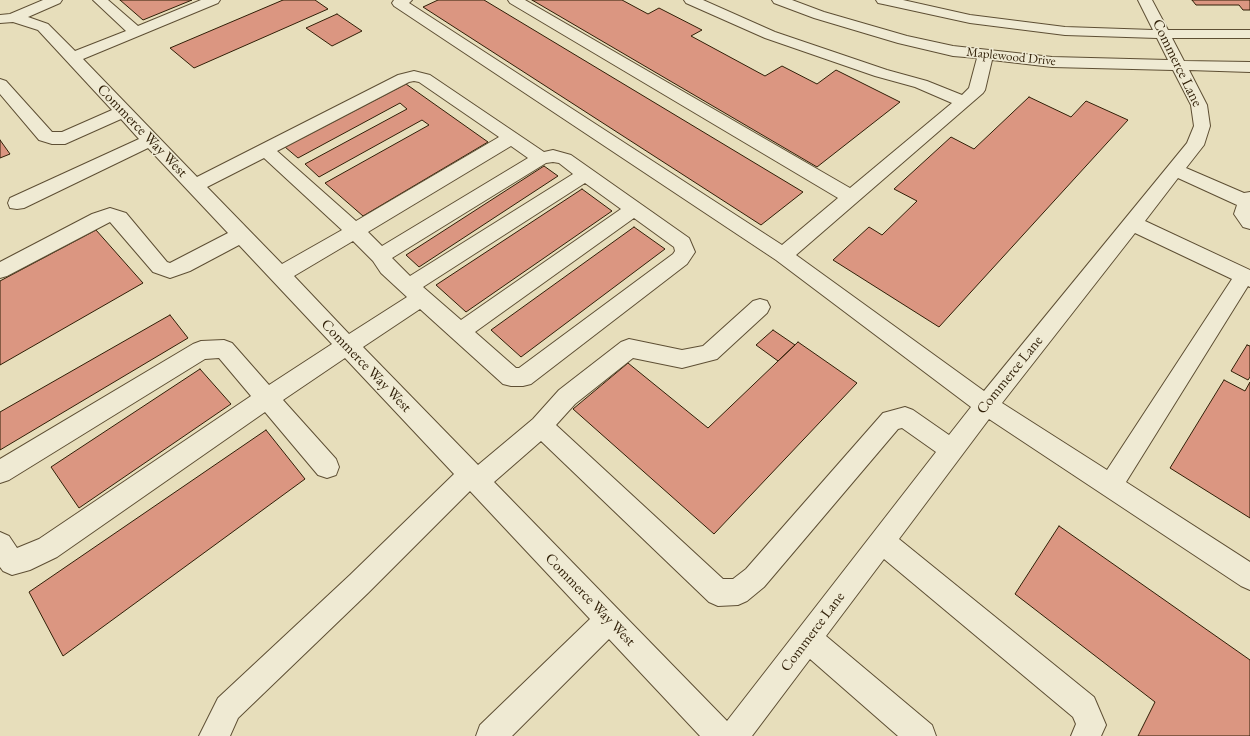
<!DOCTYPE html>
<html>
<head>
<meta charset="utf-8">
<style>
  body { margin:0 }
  canvas { display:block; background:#e7debb }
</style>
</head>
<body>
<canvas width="1250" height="736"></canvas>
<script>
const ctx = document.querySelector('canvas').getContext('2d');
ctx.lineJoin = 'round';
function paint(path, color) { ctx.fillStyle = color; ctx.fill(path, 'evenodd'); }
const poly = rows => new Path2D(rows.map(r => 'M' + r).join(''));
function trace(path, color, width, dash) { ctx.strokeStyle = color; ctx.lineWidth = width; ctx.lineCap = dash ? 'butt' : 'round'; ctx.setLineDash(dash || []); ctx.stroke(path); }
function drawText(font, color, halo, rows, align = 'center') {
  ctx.font = font + ' "EB Garamond",serif'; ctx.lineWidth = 3; ctx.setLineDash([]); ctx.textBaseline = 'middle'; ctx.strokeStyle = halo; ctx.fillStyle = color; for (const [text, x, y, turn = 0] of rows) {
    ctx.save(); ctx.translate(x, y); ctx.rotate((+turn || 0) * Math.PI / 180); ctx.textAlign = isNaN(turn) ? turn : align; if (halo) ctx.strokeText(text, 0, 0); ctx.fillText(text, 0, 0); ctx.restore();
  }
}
const building = poly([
  [120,0,192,0,143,20,120,0],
  [283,0,315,0,328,9,194,68,170,48,283,0],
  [438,0,484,0,803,192,761,225,423,7,438,0],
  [532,0,622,0,648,14,659,8,702,30,691,36,765,76,782,66,817,84,836,70,900,102,817,167,532,0],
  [1192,0,1250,0,1250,10,1243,10,1239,5,1196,5,1192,0],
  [337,14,362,31,332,46,306,28,337,14],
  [406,84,488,142,363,216,325,183,429,125,422,120,319,177,305,164,407,109,400,103,298,158,285,147,406,84],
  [1029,97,1071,117,1086,101,1128,120,939,327,833,260,869,227,882,235,917,201,894,189,951,137,974,149,1029,97],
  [0,140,10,154,0,158,0,140],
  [544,166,558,176,419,267,406,255,544,166],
  [582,189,612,211,466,312,436,285,582,189],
  [634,227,665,249,521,357,491,330,634,227],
  [96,230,143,283,0,365,0,281,96,230],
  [170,315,188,338,0,450,0,412,170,315],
  [773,330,795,345,778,361,756,345,773,330],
  [798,342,857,383,714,534,573,409,628,363,708,428,798,342],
  [1247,345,1250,346,1250,377,1248,380,1231,371,1247,345],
  [200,369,231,404,79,508,51,467,200,369],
  [1224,380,1245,391,1250,382,1250,518,1170,468,1224,380],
  [266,430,305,479,63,656,29,592,266,430],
  [1059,526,1250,660,1250,736,1138,736,1155,702,1015,594,1059,526]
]);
const minor = poly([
  [43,0,62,0,60,3,28,17,48,24,75,51,126,31,93,0,108,0,138,26,201,0,220,0,218,3,83,59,197,177,398,75,414,71,430,75,544,152,553,150,571,155,689,238,695,252,687,264,531,384,523,386,511,386,503,384,420,309,363,347,478,465,533,419,559,390,621,342,629,339,682,350,703,346,753,301,760,299,767,301,770,307,767,313,717,359,682,368,633,358,575,404,556,425,723,579,733,579,746,569,883,413,905,407,913,410,949,435,971,407,776,260,394,6,392,3,394,0,412,0,409,3,782,245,838,198,510,3,508,0,525,0,850,188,952,103,915,87,875,76,765,38,686,3,684,0,703,0,775,32,887,70,927,81,962,95,969,88,977,58,953,56,898,43,814,18,774,3,772,0,792,0,824,12,907,36,953,46,1052,57,1168,60,1157,38,1065,35,970,23,883,4,878,3,876,0,903,0,970,15,1065,27,1153,30,1138,0,1152,0,1168,30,1250,30,1250,38,1172,38,1184,61,1250,62,1250,72,1189,70,1207,105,1210,126,1204,145,1186,168,1244,193,1250,192,1250,229,1243,227,1234,214,1237,205,1178,178,1145,221,1250,270,1250,287,1248,286,1126,482,1250,562,1250,590,1241,586,989,419,899,539,1094,697,1106,725,1101,736,1071,736,1076,724,1073,717,884,559,826,636,932,725,936,736,898,736,810,659,752,736,700,736,609,639,512,736,476,736,480,725,590,619,470,491,368,593,238,718,230,736,199,736,218,698,350,575,454,474,345,358,283,400,336,459,339,467,336,475,327,478,318,475,265,412,57,557,30,570,12,575,3,571,0,567,0,532,9,536,17,548,39,539,251,396,219,358,205,359,9,480,0,483,0,459,193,344,201,341,224,340,232,343,269,385,332,344,239,245,190,271,170,278,153,272,110,222,7,276,0,278,0,262,92,214,110,208,126,213,167,262,170,263,228,233,148,148,24,208,17,209,10,208,8,203,10,198,139,139,121,119,65,144,52,144,39,140,0,94,0,79,6,81,52,132,62,132,112,110,38,30,13,22,0,23,0,15,10,14,43,0],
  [992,60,1052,67,1173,70,1191,105,1194,126,1187,143,984,391,796,255,983,93,985,90,992,60],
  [414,81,419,82,499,137,356,221,277,151,409,82,414,81],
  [511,146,528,158,382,246,368,232,511,146],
  [264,158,342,230,282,264,207,187,264,158],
  [553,162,559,163,573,174,410,276,392,258,546,163,553,162],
  [585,183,621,209,461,320,423,287,585,183],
  [634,218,674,247,675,251,673,254,519,368,516,368,475,332,634,218],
  [1135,233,1232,279,1107,470,1002,403,1135,233],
  [353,241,373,261,381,273,407,297,349,334,294,276,353,241],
  [902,428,936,452,727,721,494,482,541,441,709,602,718,606,738,605,747,601,764,587,898,429,902,428]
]);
const farStreetnames = [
  ["Maplewood Drive",1011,57,6]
];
const streetNames = [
  ["Commerce Lane",1177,63,64],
  ["Commerce Way West",142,131,46],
  ["Commerce Way West",366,366,46],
  ["Commerce Lane",1010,375,-51],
  ["Commerce Way West",590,600,46],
  ["Commerce Lane",813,632,-53]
];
paint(building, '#db9681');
trace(building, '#301f07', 1);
trace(minor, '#5e4f34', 2);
paint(minor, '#efead3');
drawText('13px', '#301f07', '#efead3', farStreetnames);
drawText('15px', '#301f07', '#efead3', streetNames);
</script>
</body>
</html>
